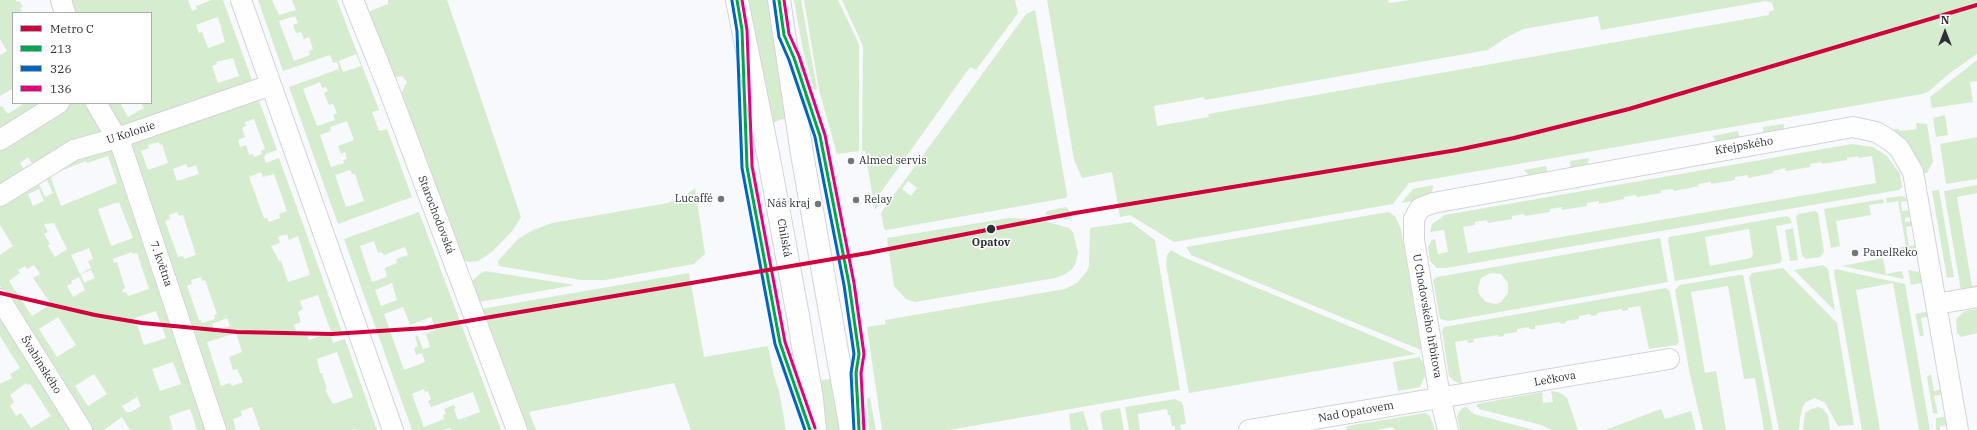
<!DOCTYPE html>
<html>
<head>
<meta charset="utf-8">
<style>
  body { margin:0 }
  #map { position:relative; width:1977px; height:430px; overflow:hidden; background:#f7f9fc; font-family:"IBM Plex Serif",serif }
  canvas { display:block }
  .legend { position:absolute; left:12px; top:12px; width:140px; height:92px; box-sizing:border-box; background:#fff; border:1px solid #abacad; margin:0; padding:5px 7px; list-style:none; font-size:12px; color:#2d3033 }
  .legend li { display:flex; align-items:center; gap:8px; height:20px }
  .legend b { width:20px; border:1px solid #abacad }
  .north { position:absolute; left:1925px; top:12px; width:40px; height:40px; -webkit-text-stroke:3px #fff; paint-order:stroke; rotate:0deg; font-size:11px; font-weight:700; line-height:16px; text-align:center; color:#2d3033 }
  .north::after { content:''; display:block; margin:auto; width:14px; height:18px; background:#2d3033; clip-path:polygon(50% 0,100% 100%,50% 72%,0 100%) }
</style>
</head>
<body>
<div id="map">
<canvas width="1977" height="430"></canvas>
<ul class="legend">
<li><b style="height:5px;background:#cf003d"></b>Metro C</li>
<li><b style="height:5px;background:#00a651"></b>213</li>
<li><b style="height:5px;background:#0065bd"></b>326</li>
<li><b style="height:5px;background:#e5007d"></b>136</li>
</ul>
<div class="north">N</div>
</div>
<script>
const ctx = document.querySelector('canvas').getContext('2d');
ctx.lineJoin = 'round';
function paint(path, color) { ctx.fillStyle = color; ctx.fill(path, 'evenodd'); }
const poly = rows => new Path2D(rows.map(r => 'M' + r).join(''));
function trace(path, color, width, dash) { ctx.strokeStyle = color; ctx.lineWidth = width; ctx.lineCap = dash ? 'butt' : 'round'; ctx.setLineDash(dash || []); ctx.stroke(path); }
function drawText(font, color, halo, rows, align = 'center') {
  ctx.font = font + ' "IBM Plex Serif",serif'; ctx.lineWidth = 3; ctx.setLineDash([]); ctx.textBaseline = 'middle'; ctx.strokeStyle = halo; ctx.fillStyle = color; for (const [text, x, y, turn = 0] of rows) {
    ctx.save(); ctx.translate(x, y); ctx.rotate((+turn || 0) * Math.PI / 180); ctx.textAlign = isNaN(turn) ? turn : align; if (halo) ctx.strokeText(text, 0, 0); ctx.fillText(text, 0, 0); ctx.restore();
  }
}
const green = poly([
  [0,0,15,0,17,2,19,1,23,7,20,8,22,11,13,13,13,90,12,89,0,96,0,55,7,51,0,39],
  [68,0,188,0,192,11,197,9,196,6,212,0,223,0,252,80,123,129,109,103,120,103,128,117,144,108,141,103,151,103,151,13,71,13],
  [218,17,225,42,208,48,202,32,199,33,196,25],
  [233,58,239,76,218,83,212,66,217,64,216,62],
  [258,0,272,0,279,15,296,10,292,0,337,0,379,110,372,112,379,131,387,129,412,197,338,224,289,87,339,69,337,62,333,63,330,55,283,71],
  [295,16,298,23,293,25,296,33,301,32,304,39,309,37,313,49,309,51,310,55,294,61,279,21],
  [356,54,361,66,343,72,339,61],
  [320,82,322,88,326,87,328,91,324,93,329,105,333,104,337,113,333,115,335,120,317,126,303,89],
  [347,121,354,140,338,146,341,154,345,152,347,159,343,160,344,163,331,167,320,135,331,131,330,127],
  [350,170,352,174,355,174,364,201,346,207,335,175],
  [388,0,447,0,471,69,521,217,513,230,492,252,478,261,469,262,463,260,400,96,407,82,402,76,393,78,365,13,388,4],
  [745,0,770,0,788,120,782,119,773,123],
  [794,0,801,0,817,89,814,90,803,50],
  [804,0,838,0,859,44,859,151,837,154,819,90],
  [842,0,1015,0,1018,13,976,70,970,67,879,195,884,199,875,210,865,151,862,151,863,46],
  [1047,0,1388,0,1389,3,1410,0,1977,0,1977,54,1950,73,1928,92,1922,94,1409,183,1393,204,1174,242,1130,215,1120,217,1112,172,1082,178,1074,160],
  [1766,1,1772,3,1774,10,1769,12,1769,15,1208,114,1209,117,1157,126,1154,106,1204,97,1205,100,1488,50,1504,39,1523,29,1598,16,1601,30],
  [1035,10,1067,195,1066,198,886,230,884,229,881,213,883,210,1026,14],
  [908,181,917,188,911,196,902,189],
  [1977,60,1977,81,1970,82,1973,102,1932,108,1930,97],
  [258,98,277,150,266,154,264,157,266,163,279,158,342,332,331,336,333,343,345,339,377,430,356,430,355,429,351,430,259,430,260,429,252,407,241,411,242,416,233,419,236,430,225,430,128,145],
  [254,119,265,149,261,151,262,154,254,157,253,154,249,155,246,145,240,147,238,140,245,137,242,128,246,126,245,122],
  [159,142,160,145,162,144,168,163,148,170,141,151,149,148,148,145],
  [186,164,188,168,196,165,199,174,177,181,173,169],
  [261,172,263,177,274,174,287,211,279,214,280,218,269,222,267,218,264,218,249,177],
  [177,212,179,216,183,215,196,255,184,259,183,256,178,257,165,221,170,219,169,215],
  [287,234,289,240,298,236,310,275,288,282,281,261,279,261,271,246,280,243,278,237],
  [201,277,202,281,205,280,217,314,214,315,215,319,202,323,201,320,199,320,187,286,192,284,191,280],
  [318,295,331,332,309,340,306,331,297,334,294,325,301,322,298,312,303,309,300,301],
  [227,318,230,326,215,331,212,324],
  [236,333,242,352,229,357,233,370,237,369,243,382,232,386,230,383,221,386,207,342],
  [337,352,353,397,333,404,325,390,327,389,322,373,320,373,317,359],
  [21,103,45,103,0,131,0,107,2,106,8,114,22,105],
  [69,103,93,103,105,130,34,166,28,157,20,163,25,171,0,187,0,147],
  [1945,115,1948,135,1936,137,1933,118],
  [1916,123,1927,124,1933,161,1927,173,1924,173,1913,154,1894,133,1895,129,1899,129,1900,131,1917,129],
  [1784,124,1783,133,1764,136,1763,127],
  [1738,131,1740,140,1717,144,1713,136],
  [1977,137,1977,179,1946,184,1940,144],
  [1852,144,1873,147,1887,156,1900,174,1902,187,1899,190,1446,268,1437,268,1430,261,1428,247,1432,240,1435,239,1438,254,1448,252,1444,230,1430,232,1432,224,1445,215],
  [1858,156,1859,158,1872,156,1876,183,1468,253,1463,227,1475,225,1475,222,1487,220,1488,223,1512,219,1512,216,1524,214,1525,216,1550,212,1550,209,1562,207,1562,210,1587,206,1587,203,1599,201,1599,204,1624,199,1624,197,1636,195,1637,197,1661,193,1661,190,1673,189,1674,191,1699,186,1698,184,1711,182,1711,184,1735,180,1735,177,1748,175,1748,178,1773,173,1773,171,1785,168,1786,171,1810,167,1810,164,1821,162,1822,164,1847,160,1847,158],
  [111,147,208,430,197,430,190,409,169,416,173,430,130,430,122,417,104,430,91,430,0,286,0,255,13,246,0,225,0,204,76,157],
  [108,156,117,183,61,206,50,175,86,161,87,163],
  [47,180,53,193,45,197,39,184],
  [39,189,44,201,33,206,28,194],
  [119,202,133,238,111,246,98,209],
  [54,223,67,249,55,257,48,246,50,244,44,234,48,232,44,224],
  [89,248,93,259,88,261,91,268,80,274,71,255],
  [132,252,133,254,137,253,149,289,128,296,126,292,123,293,122,290,125,288,117,262,114,263,113,259],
  [34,265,40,274,33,278,51,304,32,316,9,281,20,273,18,270,25,266,27,269],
  [91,270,95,278,84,283,81,274],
  [79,277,85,290,73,297,67,286,72,283,71,281],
  [156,311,166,338,144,345,135,318],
  [58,317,76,345,57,357,39,329],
  [173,362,181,384,160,391,152,369],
  [94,374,107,394,88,406,75,386],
  [137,397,141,406,131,412,126,412,122,406],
  [1589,158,1587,167,1571,170,1570,161],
  [1546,166,1548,174,1529,176,1524,170],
  [1433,185,1432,193,1425,199,1401,203,1413,189],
  [1977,185,1977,193,1957,197,1972,286,1977,285,1977,289,1961,291,1944,191],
  [695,188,705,254,694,264,605,280,581,280,499,266,498,261,518,239,533,230,552,223,668,203,685,196],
  [1939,190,1954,277,1947,278,1932,191],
  [1902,196,1911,200,1901,202,1902,211,1912,210,1914,216,1905,218,1905,222,1914,221,1915,225,1906,227,1909,246,1918,245,1917,249,1912,254,1904,255,1900,254,1895,249,1906,246,1898,201,1887,203,1886,198],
  [1883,199,1884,203,1869,205,1871,215,1836,221,1840,246,1831,248,1824,209],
  [1066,207,1069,210,1071,217,1068,220,1045,214,1047,211],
  [1815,211,1818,213,1824,252,1820,257,1806,259,1802,255,1796,217,1798,214],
  [419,212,501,430,451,430,450,428,444,430,412,430,344,239],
  [374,241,378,253,381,252,384,255,405,247,408,255,396,259,397,263,385,268,387,277,372,282,360,246],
  [392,283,397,300,381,306,375,290],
  [403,307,410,325,431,317,436,330,426,334,430,347,423,349,418,336,415,337,418,346,414,348,416,355,422,353,425,362,404,370,384,314],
  [424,389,425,392,428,391,431,399,428,401,431,407,473,392,480,412,458,420,454,409,456,408,454,405,444,409,446,414,443,415,444,419,424,427,412,394],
  [1382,213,1389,212,1395,216,1401,229,1421,350,1191,255,1186,247],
  [1787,216,1790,218,1792,223,1776,226,1782,260,1780,263,1675,281,1668,240,1669,237],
  [1749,229,1753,254,1751,258,1710,266,1705,237],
  [1009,218,1038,219,1069,228,1073,232,1078,253,1075,265,1072,269,1064,275,1055,278,915,302,906,299,894,286,887,238],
  [1131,222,1155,240,1180,390,949,430,882,430,867,327,886,324,885,320,1065,289,1077,283,1087,271,1089,266,1090,228],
  [1793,228,1798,260,1790,261,1785,230],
  [1660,238,1668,282,1449,321,1440,319,1433,280,1437,277],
  [1491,273,1501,274,1508,283,1508,293,1501,302,1496,304,1486,302,1479,294,1478,288,1481,278],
  [1171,250,1183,257,1416,354,1189,393,1166,264,1167,255],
  [1883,258,1886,274,1902,271,1904,279,1842,266],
  [1823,265,1828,269,1835,311,1794,270],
  [1783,268,1837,323,1854,425,1838,426,1825,403,1815,398,1806,402,1803,406,1800,418,1799,430,1779,430,1749,277,1752,273],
  [1835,269,1905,284,1930,430,1919,430,1893,283,1856,290,1880,430,1862,430,1834,272],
  [1908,270,1919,272,1925,282,1911,285],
  [485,271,575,285,479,302,471,282,481,273],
  [689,273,704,357,768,346,773,372,779,391,786,430,691,430,674,383,529,412,536,430,527,430,481,309],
  [1739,275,1743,275,1744,279,1773,430,1764,430,1755,378,1744,379,1728,286,1691,292,1705,373,1716,371,1726,430,1703,430,1690,375,1675,290,1680,285],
  [1666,288,1670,292,1679,342,1676,345,1649,349,1640,306,1628,308,1628,310,1622,311,1622,309,1597,313,1597,315,1591,316,1591,314,1579,316,1579,319,1566,321,1566,323,1561,324,1560,322,1535,326,1535,329,1530,329,1529,327,1517,329,1517,332,1504,334,1504,336,1499,337,1498,335,1473,339,1474,342,1468,343,1467,340,1455,342,1462,384,1454,381,1449,376,1442,331,1444,327],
  [1977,309,1977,333,1961,337,1957,333,1956,319,1965,311],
  [1930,311,1931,316,1921,318,1924,336,1920,336,1915,314],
  [0,317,72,430,0,430,0,384,12,378,10,374,20,368,0,336],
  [26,383,28,385,30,384,51,416,31,428,21,413,16,416,10,406,14,402,10,395],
  [1419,357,1424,364,1425,376,1420,387,1398,391,1393,362],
  [1931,374,1934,391,1944,389,1945,394,1934,396,1938,414,1933,413,1927,377],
  [834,378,846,430,821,430,813,382],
  [1551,391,1561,393,1567,398,1578,430,1552,430,1541,425,1479,409,1477,406,1477,404,1542,392,1543,403,1553,402],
  [867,398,870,398,876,430,869,430],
  [1175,399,1181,402,1183,405,1186,424,1180,425,1181,430,1175,430,1175,426,1172,426,1170,415,1168,415,1167,409,1138,414,1140,430,1129,430,1125,407],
  [1466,407,1474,414,1534,430,1460,430,1457,416,1461,409],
  [1819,407,1823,409,1828,415,1830,430,1803,430,1805,413,1811,409],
  [1120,408,1124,430,1103,430,1100,414,1103,411],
  [1661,409,1665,419,1691,411,1696,430,1605,430],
  [1083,411,1089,430,1071,430,1069,414],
  [1425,413,1430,416,1435,430,1394,430,1393,427,1376,430,1346,430,1347,426],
  [1948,416,1949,425,1940,426,1940,430,1936,430,1936,418]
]);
const minor = poly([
  [61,0,65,13],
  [241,0,393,430],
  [353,0,388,87,517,430],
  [96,103,121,145,216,430],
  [0,140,59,103],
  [0,196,74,150,117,138,271,85],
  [0,299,82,430],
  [1936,304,1977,297],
  [1249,430,1669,359],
  [1448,430,1440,397,1414,240,1414,219,1420,208,1433,203,1853,127,1876,132,1888,139,1899,148,1913,172,1958,430]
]);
const major = poly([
  [737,0,769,159,798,316,812,399,815,430],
  [779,0,802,154,851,430]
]);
const bus1 = poly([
  [737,0,742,30,747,167,780,343,810,430],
  [779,0,784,35,794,58,820,136,849,284,859,354,856,373,859,430]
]);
const bus2 = poly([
  [732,1,737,31,742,168,775,344,805,430],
  [774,1,779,37,789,60,815,137,844,285,854,354,851,373,854,430]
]);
const bus3 = poly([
  [742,0,747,30,752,166,785,342,815,428],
  [784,0,789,34,799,56,825,135,854,283,864,354,861,373,864,430]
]);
const metro1 = poly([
  [0,293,95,315,142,323,237,332,332,334,426,328,868,253,1075,213,1457,150,1514,138,1629,109,1977,5]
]);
const markers = [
  [851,161,4,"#747679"],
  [721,199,4,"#747679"],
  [856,200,4,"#747679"],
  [818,204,4,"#747679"],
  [991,229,5,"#2d3033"],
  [1855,253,4,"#747679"]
];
const streetNames = [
  ["U Kolonie",131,133,-18],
  ["Křejpského",1744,146,-10],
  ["Starochodovská",436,215,69],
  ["Chilská",784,238,80],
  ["7. května",161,264,71],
  ["U Chodovského hřbitova",1427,316,80],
  ["Švabinského",41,365,58],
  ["Lečkova",1555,379,-10],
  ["Nad Opatovem",1356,412,-10]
];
const poiNames = [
  ["Almed servis",859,161],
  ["Lucaffé",713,199,"right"],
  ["Relay",864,200],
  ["Náš kraj",810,204,"right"],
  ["PanelReko",1863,253]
];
const stopNames = [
  ["Opatov",991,243]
];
paint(green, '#d6eccf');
trace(minor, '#d2d4d8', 22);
trace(major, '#d2d4d8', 24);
trace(minor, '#fefeff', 20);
trace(major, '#fefeff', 22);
trace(bus1, '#00a651', 3);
trace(bus2, '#0065bd', 3);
trace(bus3, '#e5007d', 3);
trace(metro1, '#cf003d', 4);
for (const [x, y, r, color] of markers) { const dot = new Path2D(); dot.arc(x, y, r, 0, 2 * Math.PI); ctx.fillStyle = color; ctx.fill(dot); trace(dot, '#fff', 1.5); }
drawText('11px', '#2d3033', '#fff', streetNames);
drawText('11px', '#2d3033', '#fff', poiNames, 'left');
drawText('bold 11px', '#2d3033', '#fff', stopNames);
</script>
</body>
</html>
